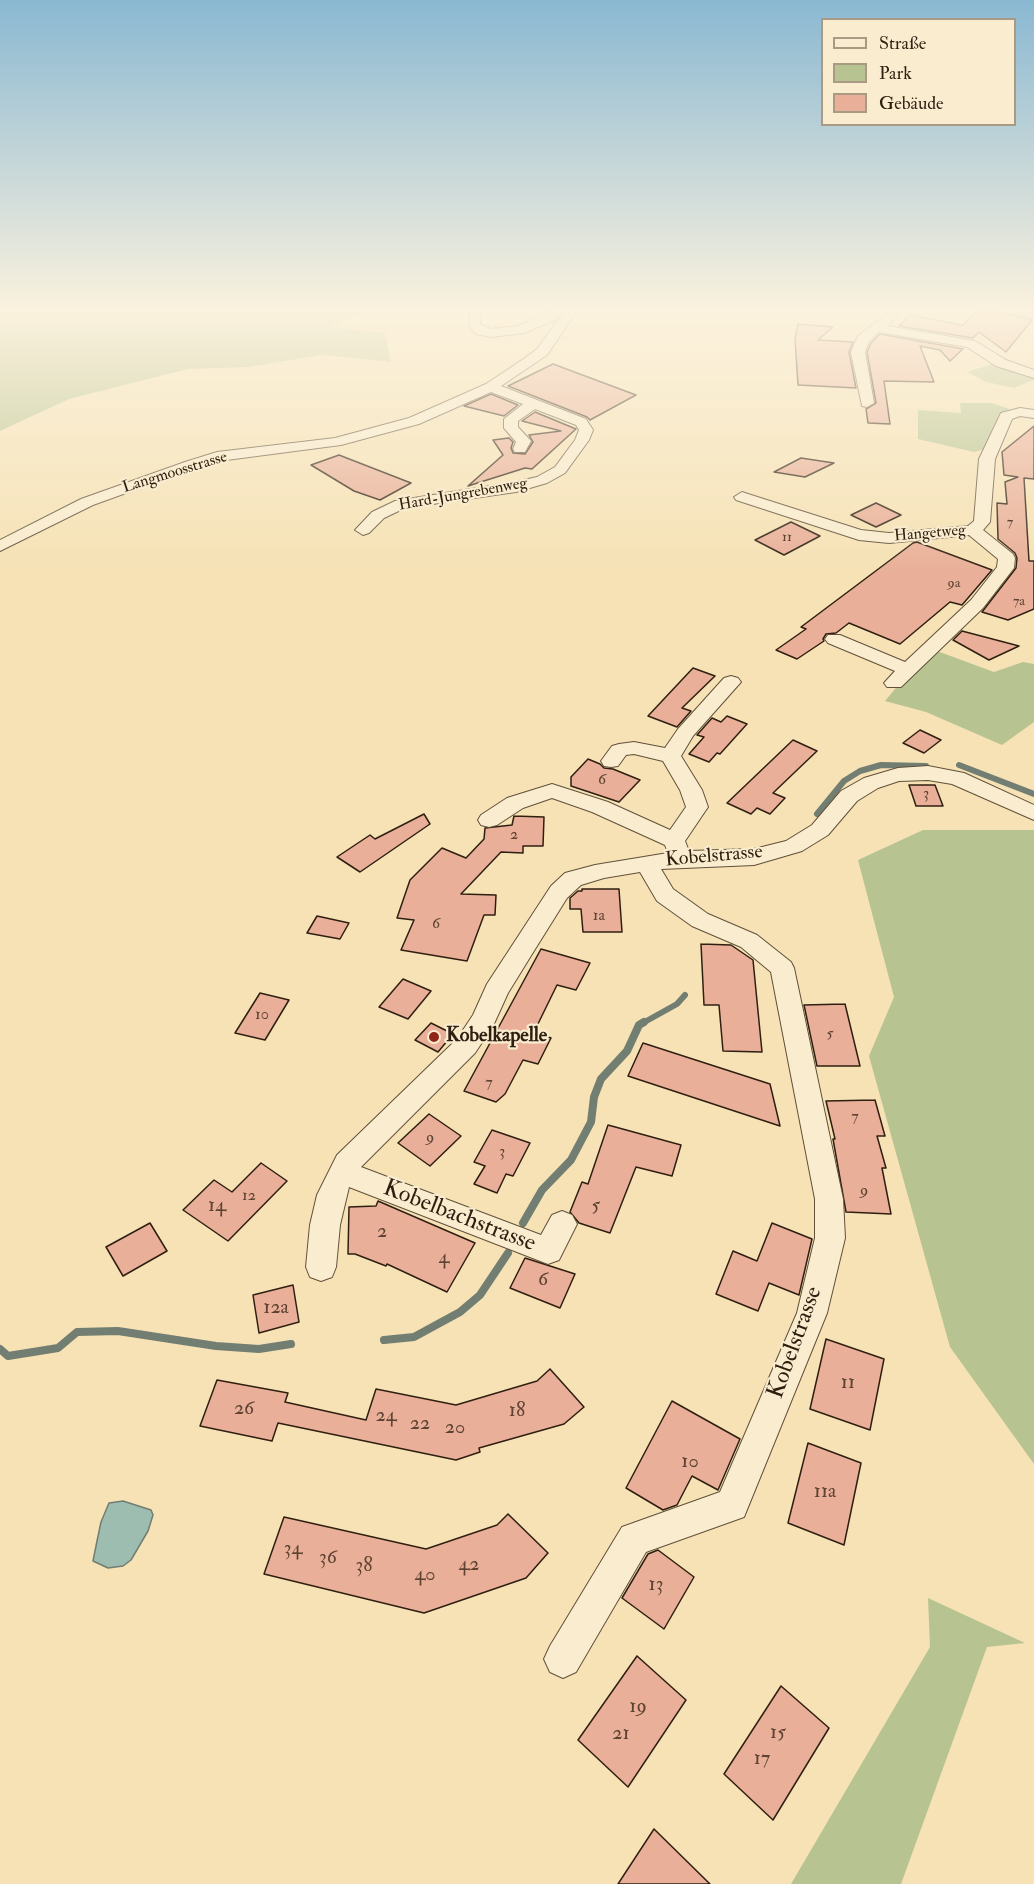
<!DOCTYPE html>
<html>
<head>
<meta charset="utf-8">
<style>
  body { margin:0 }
  #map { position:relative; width:1034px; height:1884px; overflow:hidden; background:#f6e2b5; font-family:"IM FELL Double Pica",serif }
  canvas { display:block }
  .legend { position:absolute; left:821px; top:18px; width:195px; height:108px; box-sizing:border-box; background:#f9eccf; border:2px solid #a89a83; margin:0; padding:8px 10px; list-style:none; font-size:18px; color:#2f1f11 }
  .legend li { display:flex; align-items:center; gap:12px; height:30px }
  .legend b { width:30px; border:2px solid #a89a83 }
</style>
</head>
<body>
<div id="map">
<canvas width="1034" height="1884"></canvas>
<ul class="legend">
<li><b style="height:8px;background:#f9eccf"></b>Straße</li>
<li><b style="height:16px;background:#b7c491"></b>Park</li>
<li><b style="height:16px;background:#e9af98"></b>Gebäude</li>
</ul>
</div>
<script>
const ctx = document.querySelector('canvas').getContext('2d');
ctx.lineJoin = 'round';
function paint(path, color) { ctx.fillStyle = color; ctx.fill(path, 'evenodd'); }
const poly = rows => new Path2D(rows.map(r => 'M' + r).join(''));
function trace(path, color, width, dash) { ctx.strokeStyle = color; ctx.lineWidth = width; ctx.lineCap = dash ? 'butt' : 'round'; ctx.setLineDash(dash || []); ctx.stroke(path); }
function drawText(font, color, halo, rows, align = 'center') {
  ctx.font = font + ' "IM FELL Double Pica",serif'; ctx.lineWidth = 4.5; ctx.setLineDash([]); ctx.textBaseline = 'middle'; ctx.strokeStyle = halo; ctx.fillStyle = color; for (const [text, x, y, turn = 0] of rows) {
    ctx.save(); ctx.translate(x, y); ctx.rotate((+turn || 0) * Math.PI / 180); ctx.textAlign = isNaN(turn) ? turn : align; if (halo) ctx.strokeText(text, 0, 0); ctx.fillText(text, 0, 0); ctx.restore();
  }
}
const green = poly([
  [0,311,366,311,327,327,385,333,391,362,322,355,248,367,188,369,69,399,0,431],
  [995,363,1034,377,1034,380,1014,388,986,382,967,372],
  [960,403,992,403,1010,409,1003,413,994,425,985,449,974,452,918,439,918,410,961,413],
  [937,651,994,672,1023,662,1034,664,1034,722,1002,745,926,712,885,701,904,678],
  [923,830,1034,830,1034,1464,950,1347,869,1056,894,997,858,860],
  [928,1598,1025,1643,987,1647,901,1884,791,1884,930,1647]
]);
const water = poly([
  [123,1501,151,1510,153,1515,148,1531,131,1560,123,1566,108,1568,93,1561,97,1541,101,1522,109,1503,123,1501]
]);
const streamFar1 = poly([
  [959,765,1034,794],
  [817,814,844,781,860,771,881,765,926,766],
  [641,1024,677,1004,685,995]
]);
const stream = poly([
  [523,1223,542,1190,571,1160,591,1122,594,1097,601,1079,627,1051,639,1025,644,1022],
  [384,1340,414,1337,460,1312,480,1295,508,1253],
  [0,1349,8,1356,58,1348,77,1332,118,1331,216,1346,259,1349,291,1344]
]);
const building = poly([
  [976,311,996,311,1032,320,1006,352,979,332,973,338,899,326,910,315,963,325,976,311],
  [798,324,833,327,818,340,853,342,849,352,856,388,798,385,795,339,798,324],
  [880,334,963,349,950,361,940,350,920,346,934,382,884,381,890,424,868,423,866,409,876,403,867,352,871,343,880,334],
  [553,364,636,395,590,420,587,417,508,386,553,364],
  [491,394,518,405,504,416,464,406,491,394],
  [535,412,576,429,532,469,525,468,468,486,503,455,493,440,509,438,513,442,511,448,513,453,525,454,533,442,529,435,561,431,522,421,535,412],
  [1034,426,1034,479,1024,478,1029,561,1034,561,1034,609,1008,620,982,612,1016,568,1017,558,1015,553,998,539,997,503,1007,504,1005,482,1018,477,1004,475,1002,452,1034,426],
  [339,455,411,483,380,500,354,491,311,465,339,455],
  [801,458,834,463,805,477,774,472,801,458],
  [876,503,901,515,876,527,851,515,876,503],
  [791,522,820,536,784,555,755,540,791,522],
  [917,542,992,570,962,605,950,602,900,644,849,623,836,633,826,634,823,639,824,641,797,659,776,650,806,629,801,627,913,543,917,542],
  [962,631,1019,646,989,660,953,640,962,631],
  [693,668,715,676,682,708,691,711,677,727,648,716,693,668],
  [727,716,747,724,720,754,717,753,709,762,689,754,704,737,697,735,712,718,721,722,727,716],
  [920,730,941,740,924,753,903,743,920,730],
  [793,740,817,751,773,793,785,798,770,814,757,808,751,814,727,803,793,740],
  [588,759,600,764,604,768,613,769,640,780,619,802,571,786,571,777,588,759],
  [909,785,935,785,943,806,916,806,909,785],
  [424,814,430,824,360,872,337,857,370,835,375,839,424,814],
  [514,816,544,817,543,846,523,846,523,853,501,852,461,894,496,895,495,915,484,915,467,961,401,950,414,920,397,918,410,880,442,848,466,858,484,839,485,828,512,825,514,816],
  [582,889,619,889,622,932,583,932,581,909,570,909,570,898,578,891,582,891,582,889],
  [317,916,349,923,340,939,307,933,317,916],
  [701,944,731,945,753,960,762,1052,723,1051,719,1005,704,1005,701,944],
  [541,949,590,963,576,990,557,985,534,1032,551,1038,538,1064,523,1060,505,1094,496,1102,464,1091,541,949],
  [403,979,431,991,408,1019,379,1007,403,979],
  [260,993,289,1000,265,1040,235,1033,260,993],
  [845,1004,860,1066,817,1066,804,1005,845,1004],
  [431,1023,453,1034,438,1052,415,1040,431,1023],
  [643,1043,770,1084,780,1126,628,1076,643,1043],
  [875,1100,885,1136,877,1136,886,1168,882,1168,891,1214,846,1212,833,1139,835,1139,826,1101,875,1100],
  [429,1114,461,1136,430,1166,398,1143,429,1114],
  [608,1125,681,1145,672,1176,636,1167,610,1233,579,1223,570,1212,582,1182,588,1184,608,1125],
  [492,1130,530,1143,513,1176,506,1174,497,1193,474,1184,485,1166,474,1162,492,1130],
  [261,1163,287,1181,228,1241,183,1210,214,1180,232,1192,261,1163],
  [378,1201,475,1243,447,1292,387,1264,386,1266,355,1254,348,1254,349,1207,376,1206,378,1201],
  [150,1223,167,1251,123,1276,106,1247,150,1223],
  [772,1223,812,1239,799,1295,769,1283,758,1311,716,1294,733,1251,757,1261,772,1223],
  [525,1258,575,1274,560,1308,510,1288,525,1258],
  [293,1285,299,1322,259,1333,253,1295,293,1285],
  [826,1339,884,1359,870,1430,810,1409,826,1339],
  [550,1369,584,1407,564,1424,479,1448,480,1452,456,1460,278,1423,272,1441,200,1426,217,1380,288,1393,285,1402,366,1420,376,1389,456,1405,537,1381,550,1369],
  [672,1401,740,1439,718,1490,692,1476,677,1505,663,1510,626,1488,672,1401],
  [808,1443,861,1463,844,1545,788,1523,808,1443],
  [508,1514,548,1553,526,1578,424,1613,264,1574,284,1517,426,1549,497,1525,508,1514],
  [658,1550,694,1577,664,1629,622,1598,648,1554,658,1550],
  [637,1656,686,1700,628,1787,578,1740,637,1656],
  [781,1686,829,1728,773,1820,724,1774,781,1686],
  [654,1829,710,1884,618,1884,654,1829]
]);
const minor = poly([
  [469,311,481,311,480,324,491,329,518,326,550,311,563,311,555,320,524,333,491,337,476,334,470,328,469,311],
  [565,311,577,311,547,355,501,386,586,419,593,430,589,440,565,473,547,483,516,492,405,508,384,518,369,533,363,535,355,530,372,512,395,501,515,482,537,477,555,467,575,440,579,430,576,425,535,409,518,421,518,427,531,441,525,452,515,452,513,449,516,442,504,428,504,419,523,404,491,392,419,424,341,445,219,461,195,468,93,505,0,551,0,540,81,499,185,462,217,452,335,438,409,418,486,384,525,358,537,349,565,311],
  [891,311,904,311,887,326,975,341,1006,360,1034,370,1034,378,996,366,967,347,879,332,869,341,865,352,874,403,867,407,862,406,851,352,858,336,891,311],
  [1012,311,1034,311,1034,318,1014,314,1012,311],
  [1020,408,1034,410,1034,418,1020,416,1012,419,995,459,990,522,983,530,1013,554,1015,558,1014,568,983,608,901,687,887,687,884,683,895,671,828,643,825,639,828,635,840,635,905,662,971,600,997,567,998,559,969,535,889,543,859,540,736,500,734,497,742,492,748,494,861,530,889,533,968,526,974,521,979,459,1001,413,1020,408],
  [731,676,738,678,741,682,693,736,681,756,702,790,708,807,685,841,689,851,754,849,786,841,812,825,841,791,864,778,898,768,928,766,964,773,1034,805,1034,820,952,784,928,780,899,781,878,788,857,801,828,835,802,851,754,865,661,869,673,889,708,914,757,935,791,962,794,968,843,1199,845,1238,827,1313,744,1517,646,1552,576,1672,563,1678,550,1672,544,1659,550,1646,622,1527,720,1492,797,1313,815,1238,815,1199,771,972,741,947,692,926,657,901,640,872,604,878,581,885,567,898,532,954,508,993,493,1026,475,1053,361,1167,541,1235,552,1215,562,1211,572,1215,577,1224,559,1260,548,1264,349,1187,340,1225,336,1267,332,1277,321,1281,310,1277,306,1267,310,1225,317,1195,337,1155,457,1039,473,1015,487,984,551,886,565,873,595,865,668,853,665,845,592,812,552,798,523,808,497,825,489,827,481,825,478,820,481,815,507,798,552,784,608,802,670,830,686,807,680,790,663,761,634,754,626,755,618,766,611,767,604,766,601,761,612,746,619,744,634,742,665,748,678,729,724,678,731,676]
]);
const markers = [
  [434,1037,6,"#8f2418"]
];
const farNumbernames = [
  ["7",1010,523],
  ["11",787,538],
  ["9a",954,584],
  ["7a",1019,602]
];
const farStreetnames = [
  ["Langmoosstrasse",175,473,-17],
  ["Hard-Jungrebenweg",463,495,-10],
  ["Hangetweg",930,534,-5]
];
const numberNames = [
  ["6",602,781],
  ["3",926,795],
  ["2",514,836],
  ["1a",599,917],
  ["6",436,925],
  ["10",262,1016],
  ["5",830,1035],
  ["7",489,1084],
  ["7",855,1118],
  ["9",430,1139],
  ["3",502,1153],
  ["9",864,1192],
  ["12",249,1197]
];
const streetNames = [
  ["Kobelstrasse",714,857,-5]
];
const poiNames = [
  ["Kobelkapelle",446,1037]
];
const nearNumbernames = [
  ["14",217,1207],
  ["5",596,1207],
  ["2",382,1233],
  ["4",444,1259],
  ["6",543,1281],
  ["12a",276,1309],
  ["11",848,1384],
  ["26",244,1410],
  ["18",517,1412],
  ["24",386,1417],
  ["22",420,1425],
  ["20",455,1429],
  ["10",690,1463],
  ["11a",825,1493],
  ["34",293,1550],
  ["36",328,1559],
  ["42",469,1566],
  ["38",364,1567],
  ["40",425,1576],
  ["13",656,1586],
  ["19",638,1708],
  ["15",778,1734],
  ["21",621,1735],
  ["17",762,1760]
];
const nearStreetnames = [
  ["Kobelbachstrasse",459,1217,21],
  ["Kobelstrasse",796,1343,-70]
];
paint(green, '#b7c491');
paint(water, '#9dbdb1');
trace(water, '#717e71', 1.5);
trace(streamFar1, '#717e71', 6);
trace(stream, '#717e71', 8);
paint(building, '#e9af98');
trace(building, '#2f1f11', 1.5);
trace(minor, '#61503a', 2);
paint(minor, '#f9eccf');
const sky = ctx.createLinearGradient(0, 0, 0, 575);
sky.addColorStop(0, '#8ab8d2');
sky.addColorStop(0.54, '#fbf2de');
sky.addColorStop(1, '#fbf2de00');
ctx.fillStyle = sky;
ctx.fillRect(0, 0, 1034, 575);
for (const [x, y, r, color] of markers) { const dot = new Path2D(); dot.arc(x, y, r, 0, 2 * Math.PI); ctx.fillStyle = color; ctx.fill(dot); trace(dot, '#f9eccf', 2); }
drawText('14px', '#5e4333', null, farNumbernames);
drawText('16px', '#2f1f11', '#f9eccf', farStreetnames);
drawText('16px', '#5e4333', null, numberNames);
drawText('20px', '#2f1f11', '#f9eccf', streetNames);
drawText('bold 20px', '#2f1f11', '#f9eccf', poiNames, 'left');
drawText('20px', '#5e4333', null, nearNumbernames);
drawText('24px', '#2f1f11', '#f9eccf', nearStreetnames);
</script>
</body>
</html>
